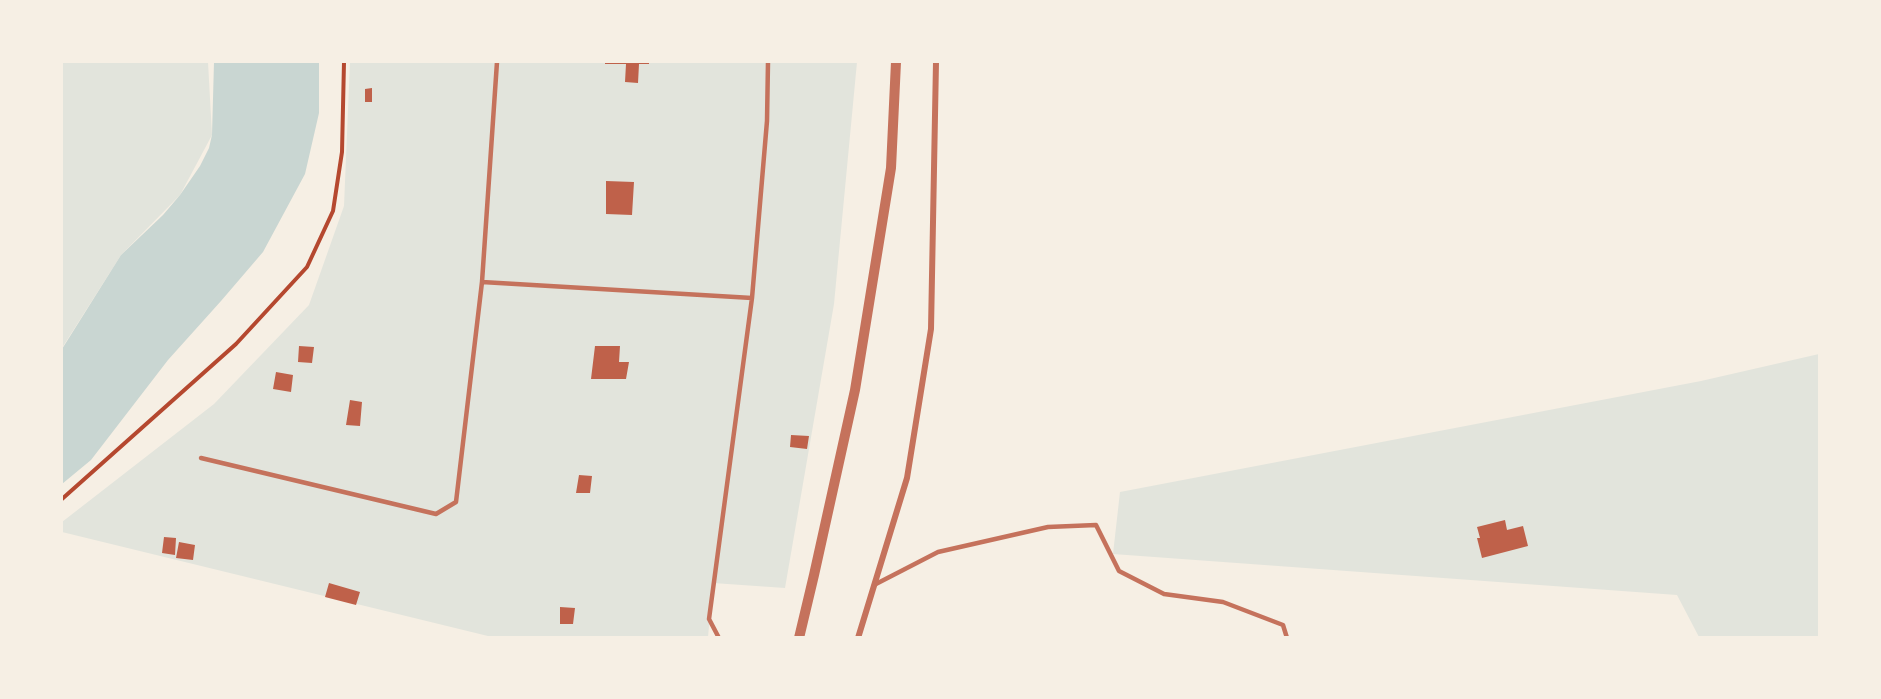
<!DOCTYPE html>
<html>
<head>
<meta charset="utf-8">
<style>
  body { margin:0 }
  #map { position:relative; width:1881px; height:699px; overflow:hidden; background:#f6efe4; font-family:Lato,sans-serif }
  canvas { display:block }
  .frame { position:absolute; inset:0; border:63px solid #f6efe4; pointer-events:none }
</style>
</head>
<body>
<div id="map">
<canvas width="1881" height="699"></canvas>
<div class="frame"></div>
</div>
<script>
const ctx = document.querySelector('canvas').getContext('2d');
ctx.lineJoin = 'round';
function paint(path, color) { ctx.fillStyle = color; ctx.fill(path, 'evenodd'); }
const poly = rows => new Path2D(rows.map(r => 'M' + r).join(''));
function trace(path, color, width, dash) { ctx.strokeStyle = color; ctx.lineWidth = width; ctx.lineCap = dash ? 'butt' : 'round'; ctx.setLineDash(dash || []); ctx.stroke(path); }
const green = poly([
  [62,62,208,62,212,135,180,195,121,255,62,348],
  [350,62,857,62,834,304,785,588,713,583,708,637,492,637,62,532,62,522,214,404,309,305,344,206],
  [1819,354,1819,637,1699,637,1677,595,1113,554,1120,492,1701,381]
]);
const water = poly([
  [214,62,319,62,319,113,305,174,263,252,221,301,168,360,91,460,62,484,62,349,121,255,163,215,180,195,200,166,209,148,212,135]
]);
const building = poly([
  [605,62,649,62,649,64,639,64,638,83,625,82,626,64,605,64],
  [372,88,372,102,365,102,365,89],
  [606,181,634,182,632,215,606,214],
  [299,346,314,347,312,363,298,362],
  [595,346,620,346,619,362,629,362,626,379,591,379],
  [276,372,293,375,291,392,273,389],
  [350,400,362,402,360,426,346,425],
  [791,435,809,436,807,449,790,447],
  [579,475,592,476,590,493,576,493],
  [1505,520,1507,530,1523,526,1528,546,1482,558,1477,538,1480,538,1477,527],
  [164,537,176,538,175,555,162,553],
  [179,542,195,545,193,560,176,558],
  [329,583,360,592,356,605,325,597],
  [560,607,575,608,573,624,560,624]
]);
const path = poly([
  [62,499,236,344,307,267,333,211,342,152,344,62]
]);
const service = poly([
  [497,62,482,282,752,298],
  [201,458,436,514,456,502,482,282],
  [874,585,938,552,1048,527,1096,525,1119,571,1164,594,1223,602,1283,625,1287,638],
  [719,638,709,619,752,298,767,121,768,62]
]);
const minor = poly([
  [858,638,907,478,931,329,936,62]
]);
const tertiary = poly([
  [799,638,814,575,855,390,891,168,896,62]
]);
paint(green, '#e2e4dc');
paint(water, '#c9d6d2');
paint(building, '#bf614a');
trace(path, '#b5482f', 4);
trace(service, '#c5725c', 4.5);
trace(minor, '#c5725c', 6);
trace(tertiary, '#c5725c', 10);
</script>
</body>
</html>
